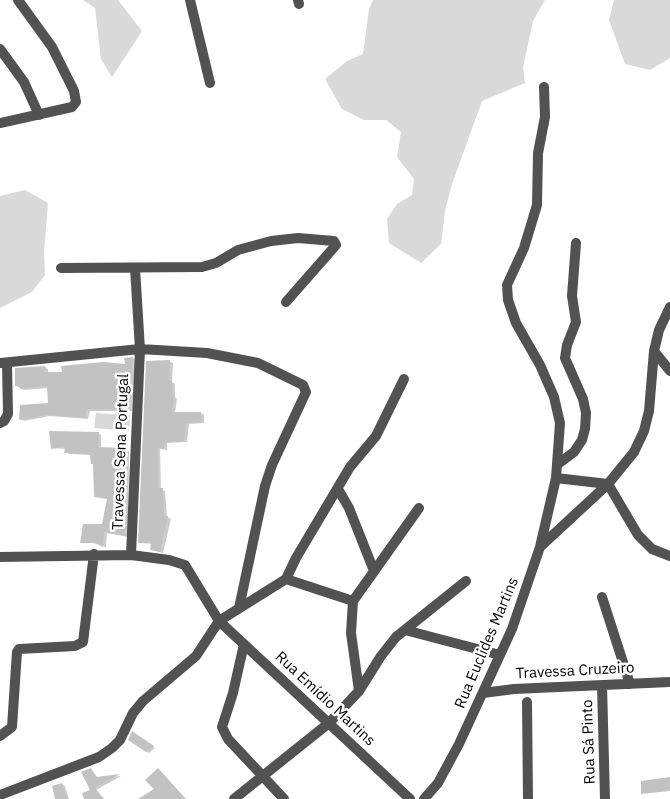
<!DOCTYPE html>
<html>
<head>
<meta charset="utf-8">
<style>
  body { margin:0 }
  canvas { display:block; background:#fff }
</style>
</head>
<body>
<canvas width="670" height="799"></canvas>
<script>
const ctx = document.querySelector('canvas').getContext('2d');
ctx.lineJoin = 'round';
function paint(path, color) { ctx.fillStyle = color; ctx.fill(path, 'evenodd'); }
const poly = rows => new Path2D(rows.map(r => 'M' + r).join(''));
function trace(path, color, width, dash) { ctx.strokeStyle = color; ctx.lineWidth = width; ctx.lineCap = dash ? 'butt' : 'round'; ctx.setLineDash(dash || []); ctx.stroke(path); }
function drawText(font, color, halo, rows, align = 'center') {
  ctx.font = font + ' "IBM Plex Sans",sans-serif'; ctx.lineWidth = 5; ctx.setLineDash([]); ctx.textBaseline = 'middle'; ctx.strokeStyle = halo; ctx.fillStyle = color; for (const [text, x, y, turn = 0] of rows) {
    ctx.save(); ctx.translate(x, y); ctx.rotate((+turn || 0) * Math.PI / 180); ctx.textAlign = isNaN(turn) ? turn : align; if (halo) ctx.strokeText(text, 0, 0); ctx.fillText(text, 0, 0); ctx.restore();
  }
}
const green = poly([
  [83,0,118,0,142,31,112,77,101,59,95,8],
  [373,0,545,0,533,21,523,67,525,83,482,101,452,184,445,211,441,244,421,263,389,243,387,219,397,204,412,195,414,179,397,157,401,132,386,120,364,120,342,109,325,79,347,61,363,54,369,9],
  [614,0,670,0,670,58,650,70,625,64,609,20],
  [25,190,48,203,44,252,45,275,32,292,0,308,0,196],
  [96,413,130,415,129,431,94,428]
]);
const shadow = poly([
  [133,358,135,360,132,411,90,411,88,419,50,416,24,421,21,419,49,404,48,388,24,390,16,386,45,367,48,369,48,373,64,373,126,365],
  [170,362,173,363,172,382,175,384,175,397,177,399,175,413,201,413,204,415,204,423,189,424,187,442,167,443,167,450,160,449,161,489,165,491,167,517,171,519,163,553,152,550,153,544,140,543],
  [98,433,101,435,101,449,129,451,128,537,107,533,106,548,100,544,81,542,103,525,108,499,95,496,95,465,92,455,69,454,66,452,66,449,52,448],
  [133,733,155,748,149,753,146,751],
  [91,769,98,778,121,776,96,790,104,799,85,799,92,790],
  [62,784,65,786,69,799,57,799]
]);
const building = poly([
  [133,357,129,410,87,409,85,418,46,415,19,420,20,405,48,403,47,386,20,389,20,386,15,386,15,368,45,366,45,372,62,372,61,366,103,362,125,364,124,358],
  [170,360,169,380,172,381,172,395,174,396,172,412,201,412,201,422,186,423,184,441,164,442,164,449,158,448,158,488,163,488,164,516,168,516,160,552,150,550,151,543,138,543,146,361],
  [49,431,99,432,98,447,126,448,125,536,104,532,103,547,95,543,80,543,83,524,102,524,107,499,94,497,93,464,91,464,90,454,64,453,65,447,51,449],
  [132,731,154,746,146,752,128,740],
  [91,768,96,777,120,774,93,789,95,788,104,799,84,799,82,793,90,790,81,772],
  [158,768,186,799,138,799,154,789,145,780],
  [670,777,670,791,641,794,641,781],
  [62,783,67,799,55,799,52,786]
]);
const street = poly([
  [190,0,210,83],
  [298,0,299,4],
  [0,49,24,82,39,115],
  [0,123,72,107,76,102,74,91,52,47,18,0],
  [61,268,202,267,216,263,238,250,271,241,298,238,334,241,336,245,286,302],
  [654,351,670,371],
  [0,363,140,349,207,353,258,363,303,385,306,392,272,465,265,486,239,608],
  [0,423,4,421,8,414,7,363],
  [558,464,574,452,582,440,585,429,586,413,583,399,565,358,567,345,576,322,572,296,576,243],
  [556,478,608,484,638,535,652,549,670,556],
  [338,489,349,508,374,571],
  [540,547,608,484,634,452,644,431,649,411,654,351,659,330,670,307],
  [131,555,140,349,135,268],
  [0,557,131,555,169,560,185,565,219,621,410,799],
  [286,579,353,601],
  [602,597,630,684],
  [405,630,500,655],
  [244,644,233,693,222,727,228,739,284,799],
  [602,685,605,799],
  [359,691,351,633,353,601,419,508],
  [483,693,514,689,670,682],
  [527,702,528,799],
  [0,736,12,727,17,652,19,649,75,646,83,642,94,554],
  [0,795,99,757,112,748,120,740,133,713,143,701,196,656,219,621,286,579,296,558,350,467,376,436,404,379],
  [234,799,329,723,359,691,381,656,396,637,466,581],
  [424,799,438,783,459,744,512,629,540,547,556,478,560,423,554,397,540,365,516,323,508,300,507,285,524,248,537,205,538,153,545,117,544,87]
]);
const streetNames = [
  ["Travessa Sena Portugal",121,452,-88],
  ["Rua Euclides Martins",487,643,-67],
  ["Travessa Cruzeiro",575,671,-3],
  ["Rua Emídio Martins",325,699,43],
  ["Rua Sá Pinto",589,742,-92]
];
paint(green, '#d9d9d9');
paint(shadow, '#0003');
paint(building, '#c2c2c2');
trace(street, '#525252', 10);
drawText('15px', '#000', '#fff', streetNames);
</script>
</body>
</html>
